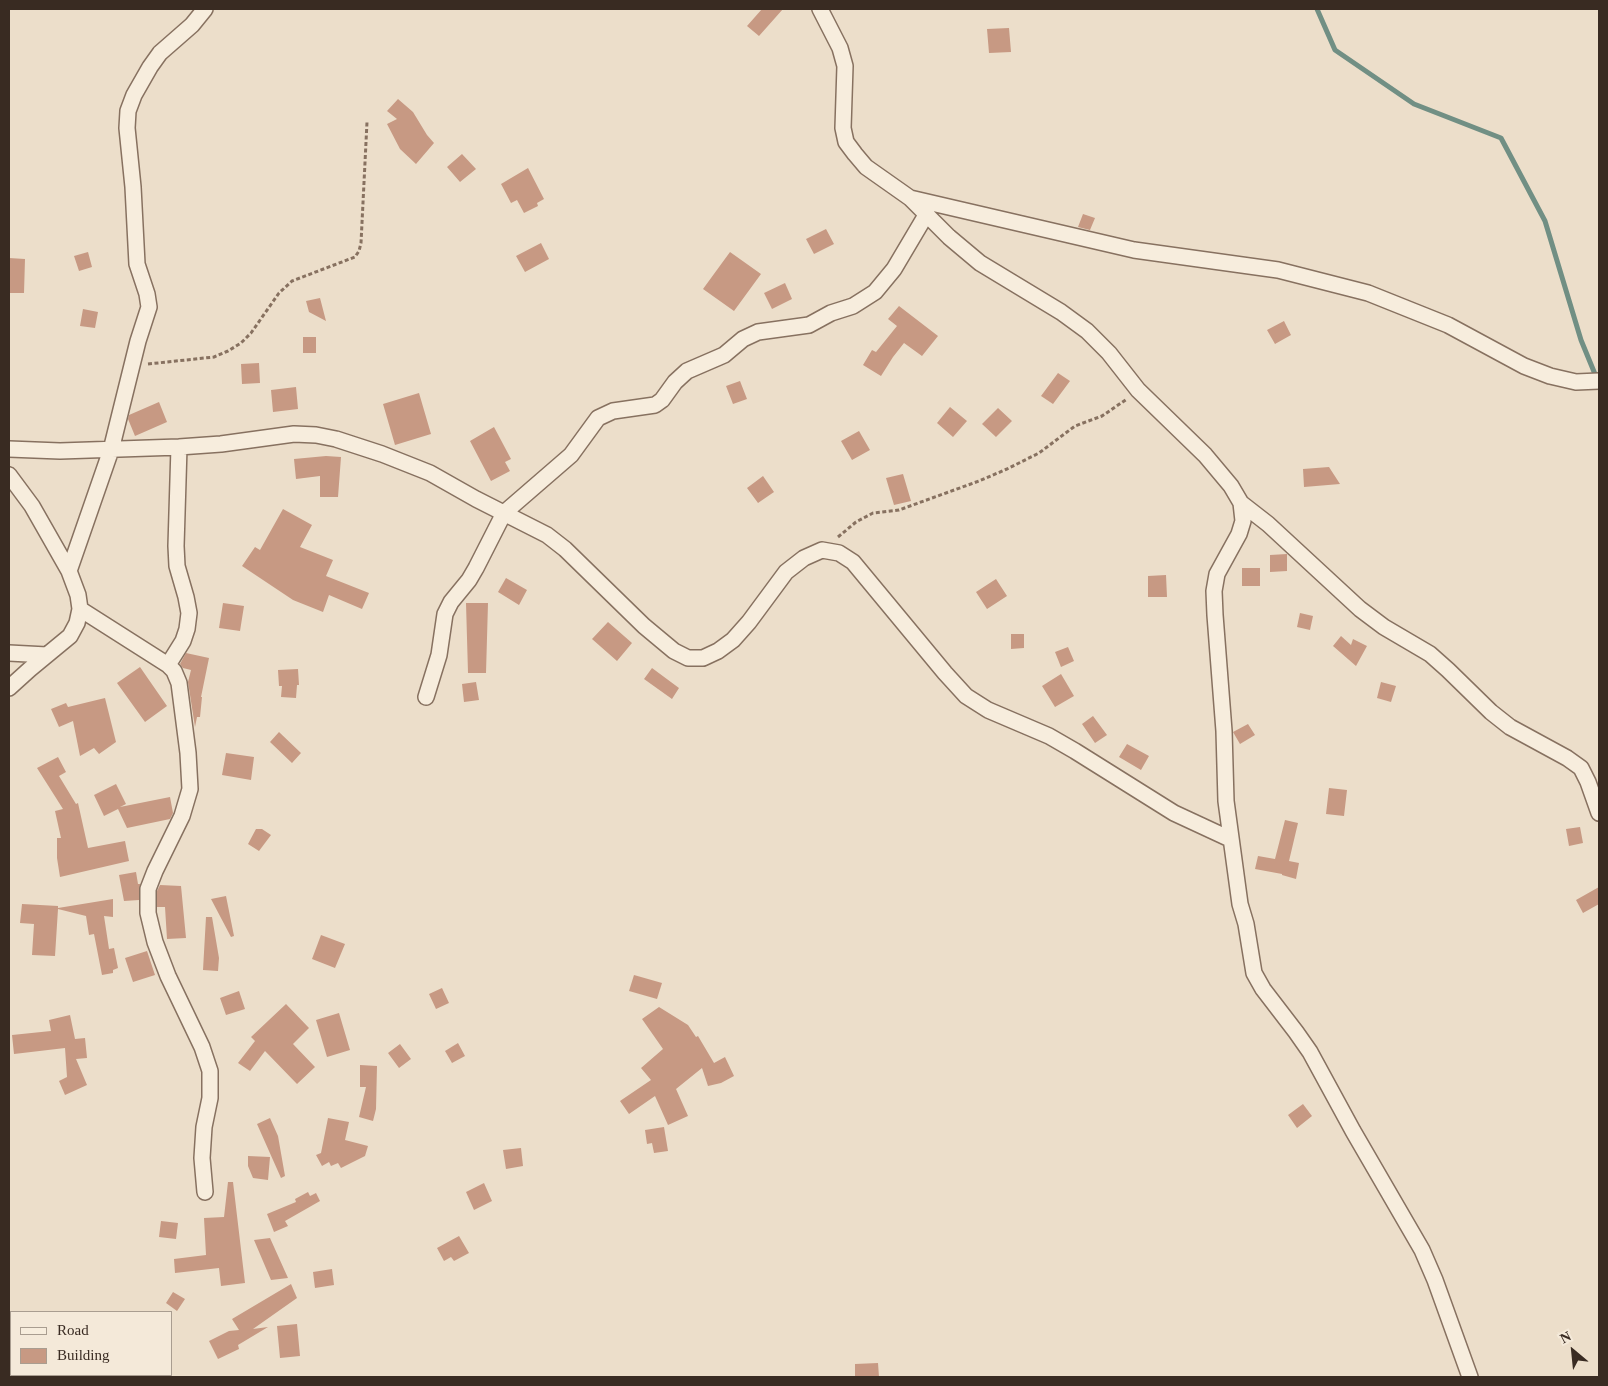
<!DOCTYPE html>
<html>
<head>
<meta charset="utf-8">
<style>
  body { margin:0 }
  #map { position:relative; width:1608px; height:1386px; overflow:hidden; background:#ecdeca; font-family:Georgia,serif }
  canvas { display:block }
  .frame { position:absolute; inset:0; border:10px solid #392b22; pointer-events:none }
  .legend { position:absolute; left:10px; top:1311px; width:162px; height:65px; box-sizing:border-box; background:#f4e9d9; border:1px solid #a99d90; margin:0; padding:6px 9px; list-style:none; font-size:15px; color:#392b22 }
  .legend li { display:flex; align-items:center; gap:10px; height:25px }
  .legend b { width:25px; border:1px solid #a99d90 }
  .north { position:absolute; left:1548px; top:1326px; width:50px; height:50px; -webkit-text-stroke:4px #f4e9d9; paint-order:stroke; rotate:332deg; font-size:14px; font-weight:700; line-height:20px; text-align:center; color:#392b22 }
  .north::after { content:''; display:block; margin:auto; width:18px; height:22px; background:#392b22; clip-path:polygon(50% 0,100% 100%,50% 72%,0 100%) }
</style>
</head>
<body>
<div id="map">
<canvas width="1608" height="1386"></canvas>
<div class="frame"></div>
<ul class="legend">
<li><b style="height:6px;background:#f7eddd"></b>Road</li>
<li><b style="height:14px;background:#c79983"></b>Building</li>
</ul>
<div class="north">N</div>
</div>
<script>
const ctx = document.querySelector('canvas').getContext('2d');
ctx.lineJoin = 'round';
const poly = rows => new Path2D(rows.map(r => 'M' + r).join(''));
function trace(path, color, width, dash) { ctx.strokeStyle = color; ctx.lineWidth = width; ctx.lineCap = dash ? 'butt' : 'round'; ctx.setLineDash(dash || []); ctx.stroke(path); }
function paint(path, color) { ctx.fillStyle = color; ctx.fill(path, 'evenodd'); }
const stream = poly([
  [1317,9,1335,50,1414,104,1501,138,1545,221,1581,340,1597,379]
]);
const building = poly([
  [762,9,783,9,759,36,747,26],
  [1009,28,1011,52,989,53,987,29],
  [398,99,413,112,427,135,434,143,416,164,400,149,387,124,397,119,387,111],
  [462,154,476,169,460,182,447,167],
  [528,168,544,199,537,203,538,206,524,213,517,200,511,203,501,184],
  [1083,214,1095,218,1090,230,1078,227],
  [826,229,834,244,814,254,806,239],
  [541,243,549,259,525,272,516,256],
  [88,252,92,267,79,271,74,256],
  [730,252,761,274,734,311,703,289],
  [9,258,25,259,24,293,9,293],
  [785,283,792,299,772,309,764,293],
  [320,298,326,321,309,312,306,301],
  [899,306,938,336,922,356,904,343,893,357,881,376,863,365,872,350,876,352,897,326,888,319],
  [83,309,98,312,95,328,80,326],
  [1284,321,1291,335,1275,344,1267,330],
  [303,337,316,337,316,353,303,353],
  [259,363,260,383,242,384,241,364],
  [1058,373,1070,381,1053,404,1041,396],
  [740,381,747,399,733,404,726,386],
  [296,387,298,409,273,412,271,390],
  [419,393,431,434,395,445,383,404],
  [159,402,167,422,135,436,128,419,129,415],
  [950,407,967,421,953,437,937,423],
  [998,408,1012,421,996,437,982,424],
  [494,427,511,459,505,462,510,471,491,481,470,441],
  [859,431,870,450,852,460,841,441],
  [326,456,341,457,338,497,320,497,320,476,296,479,294,459],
  [1329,467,1340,484,1304,487,1303,469],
  [903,474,911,501,894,505,886,478],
  [763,476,774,492,758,503,747,488],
  [283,509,312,525,300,547,333,560,326,576,369,593,362,609,329,595,323,612,293,600,242,566,255,547,260,550],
  [1287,554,1287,571,1270,572,1270,555],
  [1242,568,1260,568,1260,586,1242,586],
  [1166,575,1167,597,1148,597,1148,576],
  [506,578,527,590,519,605,498,592],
  [996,579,1007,596,987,609,976,592],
  [223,603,244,606,240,631,219,628],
  [466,603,488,603,486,673,468,673],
  [1300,613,1313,616,1310,630,1297,627],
  [608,622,632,643,617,661,592,639],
  [1011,634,1024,634,1024,648,1011,649],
  [1341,636,1351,645,1353,639,1367,646,1356,666,1333,646],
  [1068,647,1074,661,1061,667,1055,652],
  [186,653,209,658,201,697,202,697,200,717,197,717,195,727,188,682,191,670,183,668,180,664],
  [140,667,167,706,145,722,117,683],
  [652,668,679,688,672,699,644,679],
  [298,669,299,685,297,685,296,698,281,697,282,686,279,686,278,670],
  [1061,674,1074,696,1055,707,1042,686],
  [476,682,479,700,464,702,462,684],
  [1381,682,1396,686,1391,702,1377,698],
  [105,698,116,742,99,754,94,748,80,756,73,721,59,727,51,709,66,703,68,707],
  [1093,716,1107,735,1095,743,1082,724],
  [1248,724,1255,735,1240,744,1233,732],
  [279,732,301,753,292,763,270,742],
  [1127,744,1149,756,1141,770,1119,757],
  [226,753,254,757,251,780,222,775],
  [58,757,66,772,59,776,76,804,78,803,88,848,125,841,129,861,60,877,57,858,57,838,61,838,55,811,63,809,37,768],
  [116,784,126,804,120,807,170,797,173,813,170,819,127,828,118,809,104,816,94,795],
  [1329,788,1347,790,1344,816,1326,814],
  [1285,820,1298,823,1289,861,1299,863,1296,879,1282,875,1282,874,1255,869,1258,856,1275,859],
  [1580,827,1583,843,1569,846,1566,829],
  [256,829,262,829,271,835,259,851,248,844],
  [136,872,138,884,140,884,139,900,124,901,119,875],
  [160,885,181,886,186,938,167,939,165,907,157,907,157,891],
  [1599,887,1599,904,1583,913,1576,900],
  [226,896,234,936,231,937,211,899],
  [113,899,113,917,104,916,109,949,114,948,118,968,113,970,113,973,102,975,94,934,89,935,86,916,58,909,55,956,32,955,34,924,20,923,22,904,58,906,58,908],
  [206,917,212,917,219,958,218,971,203,970],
  [321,935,345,944,335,968,312,959],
  [147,951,155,975,133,982,125,958],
  [634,975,662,983,657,999,629,991],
  [442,988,449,1003,436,1009,429,994],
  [239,991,245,1009,226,1015,220,998],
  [286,1004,309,1028,293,1044,315,1067,297,1084,265,1051,250,1071,238,1063,255,1041,251,1037],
  [659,1007,688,1025,696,1037,698,1036,714,1063,725,1057,734,1076,721,1083,708,1086,702,1068,676,1089,688,1116,668,1125,655,1096,629,1114,620,1101,651,1080,641,1068,663,1049,642,1019],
  [339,1013,350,1050,327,1057,316,1020],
  [70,1015,75,1039,85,1038,87,1058,76,1059,87,1085,65,1095,59,1081,67,1077,65,1048,14,1054,12,1035,51,1031,49,1020],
  [458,1043,465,1056,452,1063,445,1051],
  [400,1044,411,1059,399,1068,388,1053],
  [360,1065,377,1066,376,1109,373,1121,359,1117,366,1087,360,1087],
  [1303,1104,1312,1116,1297,1128,1288,1115],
  [270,1118,278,1136,285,1176,281,1178,257,1124],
  [328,1118,349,1122,345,1140,368,1146,365,1156,341,1168,338,1163,331,1166,329,1162,322,1166,316,1155,321,1153],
  [664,1127,668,1151,654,1153,652,1143,647,1144,645,1130],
  [521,1148,523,1166,506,1169,503,1150],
  [248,1156,270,1157,268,1180,253,1178,248,1166],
  [228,1182,233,1182,245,1283,221,1286,219,1268,175,1273,174,1259,206,1255,204,1218,224,1217],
  [484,1183,492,1201,474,1210,466,1192],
  [308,1192,310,1196,316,1193,320,1201,285,1221,288,1226,274,1232,267,1214,296,1202,295,1199],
  [161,1221,178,1223,176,1239,159,1237],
  [459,1236,469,1253,454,1261,451,1257,444,1261,437,1248],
  [270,1238,288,1278,271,1280,254,1240],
  [332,1269,334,1285,315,1288,313,1272],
  [291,1284,297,1298,253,1329,268,1327,238,1345,239,1349,218,1359,209,1341,229,1331,239,1330,232,1319],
  [173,1292,185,1299,177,1311,166,1303],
  [297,1324,300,1356,280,1358,277,1326],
  [878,1363,879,1377,855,1377,855,1364]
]);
const path = poly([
  [148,364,214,357,228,351,241,343,251,333,279,293,292,281,355,257,359,251,361,243,367,122],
  [838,537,856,522,873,513,899,510,979,481,1007,469,1039,453,1075,426,1102,416,1127,399]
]);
const minor = poly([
  [820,9,840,48,845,66,843,128,846,142,855,154,866,167,910,198,949,237,980,263,1061,312,1087,331,1109,353,1138,390,1205,455,1231,486,1241,503,1243,521,1239,534,1217,574,1214,591,1215,615,1224,731,1226,801,1240,904,1246,924,1254,973,1263,989,1296,1032,1310,1052,1353,1131,1422,1250,1435,1280,1470,1377],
  [910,198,1134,250,1278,270,1368,293,1448,325,1524,366,1550,376,1576,382,1599,381],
  [9,449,60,451,179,447,221,444,294,434,316,435,336,439,382,454,430,473,476,499,547,535,565,549,644,626,674,651,688,658,703,658,718,651,733,640,749,622,786,572,804,558,822,550,839,553,853,562,945,673,966,696,988,710,1049,736,1075,751,1174,813,1230,839],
  [9,475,32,506,69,571,78,595,80,609,77,623,70,636,30,669,9,688],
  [1241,503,1268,524,1360,609,1384,627,1430,654,1448,670,1491,712,1510,727,1567,758,1581,768,1588,782,1599,813],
  [69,571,111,450,138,341,149,307,147,294,137,264,133,187,127,128,128,111,134,95,150,67,160,53,192,25,205,9],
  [80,609,168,665,174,671,179,683,188,753,190,789,182,816,155,871,148,889,148,913,155,942,168,976,202,1047,210,1071,210,1098,204,1127,202,1158,205,1192],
  [9,653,47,655],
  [168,665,183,641,187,629,189,613,186,597,177,566,176,546,179,447],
  [426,697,439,655,445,614,451,602,469,580,476,568,504,513,571,455,598,418,613,411,655,405,662,400,675,382,687,371,724,355,743,339,758,332,809,325,831,313,853,306,875,292,894,269,926,215]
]);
trace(stream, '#718f84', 5);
paint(building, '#c79983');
trace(minor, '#877160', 18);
trace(path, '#877160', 3, [4, 2.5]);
trace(minor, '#f7eddd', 15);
</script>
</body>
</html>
